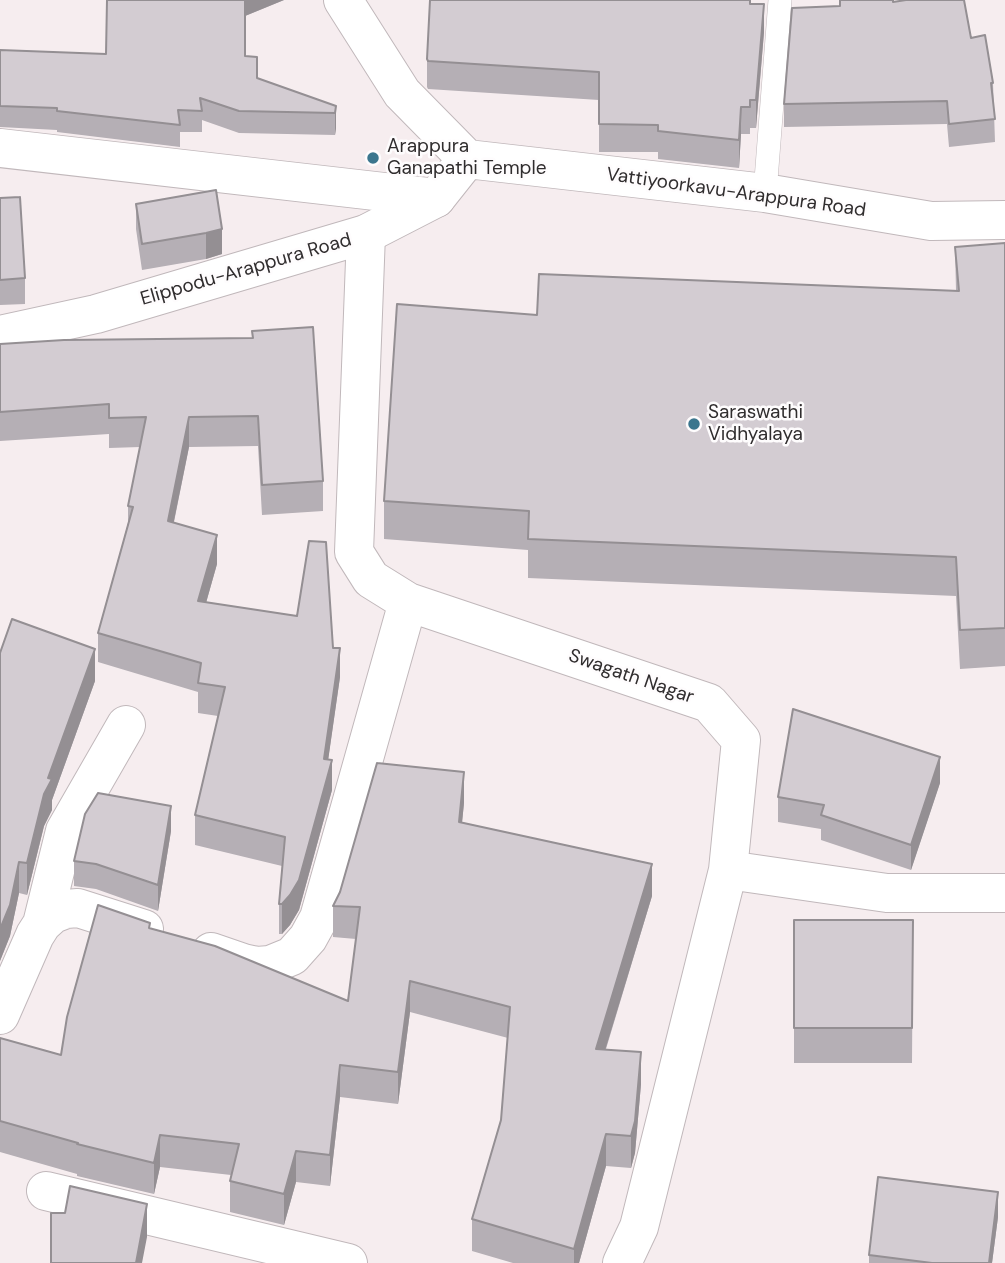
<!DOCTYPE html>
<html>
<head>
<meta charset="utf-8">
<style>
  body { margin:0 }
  canvas { display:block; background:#f6edef }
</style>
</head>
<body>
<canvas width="1005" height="1263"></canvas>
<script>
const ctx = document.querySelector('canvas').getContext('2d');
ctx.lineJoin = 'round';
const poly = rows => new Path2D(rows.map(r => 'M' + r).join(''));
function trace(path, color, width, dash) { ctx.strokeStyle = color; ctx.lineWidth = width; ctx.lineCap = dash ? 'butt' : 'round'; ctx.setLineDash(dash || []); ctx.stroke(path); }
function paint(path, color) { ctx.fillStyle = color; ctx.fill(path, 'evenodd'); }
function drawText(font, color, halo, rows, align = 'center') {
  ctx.font = font + ' "DM Sans",sans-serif'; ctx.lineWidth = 5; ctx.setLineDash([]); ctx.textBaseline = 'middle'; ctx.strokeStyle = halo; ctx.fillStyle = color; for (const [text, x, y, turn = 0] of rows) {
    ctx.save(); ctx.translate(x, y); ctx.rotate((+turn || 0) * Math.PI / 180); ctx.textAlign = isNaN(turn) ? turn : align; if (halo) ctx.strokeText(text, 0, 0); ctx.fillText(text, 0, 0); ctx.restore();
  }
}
const lane = poly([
  [765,193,780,0]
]);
const street = poly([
  [0,148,436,198],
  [366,234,354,552,371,579,408,602,709,703,741,740,728,870,639,1227,622,1263],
  [728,870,887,893,1005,893],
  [42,924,65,831,126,725],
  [211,952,243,963,257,966,270,965,292,956,308,938,319,918,408,602],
  [0,1015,35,935,42,924,53,914,66,909,78,908,144,929],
  [46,1191,348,1263]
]);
const secondary = poly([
  [343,0,402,93,467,159],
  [467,159,765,193,931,221,1005,220],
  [0,335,96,314,366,234,436,198,467,159]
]);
const wall = poly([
  [107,0,284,0,245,16,245,56,257,78,336,106,336,128,335,135,239,133,202,120,202,132,180,132,180,147,57,132,57,130,0,127,0,50,106,54],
  [750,4,764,32,756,128,750,128,750,134,741,134,739,168,658,159,658,152,599,152,599,100,428,89,427,87,427,59],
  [840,6,971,38,993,83,995,142,949,147,947,124,784,127,784,104],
  [216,190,222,254,206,259,142,270,136,229,136,204],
  [0,198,25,278,25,304,0,305],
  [1005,243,1005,666,960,669,956,596,528,578,528,550,384,539,384,501,537,315,956,291,955,247],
  [252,338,323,481,323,511,262,515,258,446,189,447,174,522,217,564,206,603,333,648,340,677,328,760,332,790,299,910,290,925,282,934,279,934,279,904,282,866,195,845,195,815,218,716,198,713,198,692,98,662,98,633,128,523,128,506,140,447,109,448,109,434,0,441,0,344],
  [0,653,95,681,52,800,52,810,44,826,27,895,19,893,10,936,0,961],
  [940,783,911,870,821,840,821,829,778,822,778,797],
  [464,803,462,822,652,896,606,1049,641,1084,635,1153,631,1168,606,1166,579,1263,513,1263,472,1251,472,1219,501,1120,508,1038,410,1012,398,1104,340,1097,330,1186,296,1182,284,1225,230,1212,230,1181,231,1175,160,1167,154,1194,77,1176,77,1174,0,1152,0,1038,61,1055,150,928,348,1001,356,939,333,937,333,906],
  [171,831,158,911,96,889,74,886,74,861],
  [794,920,913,920,912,1063,794,1063],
  [998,1217,992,1263,869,1263,869,1255]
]);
const shadedWall = poly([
  [245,0,284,0,245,16],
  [764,4,764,32,756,128,756,100],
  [336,106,336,128,335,135,335,113],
  [741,107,741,134,739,168,739,140],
  [222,229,222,254,206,259,206,233],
  [189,417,189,447,168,550,168,521],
  [217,535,217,564,198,631,198,601],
  [340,648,340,677,324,789,324,759],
  [95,649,95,681,52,800,52,810,44,826,27,895,27,863,48,778],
  [940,757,940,783,911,870,911,845],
  [332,760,332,790,299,910,290,925,282,934,282,904],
  [464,772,464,803,459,853,459,822],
  [171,806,171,831,158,911,158,885],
  [19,862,19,893,10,936,0,961,0,929],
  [652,864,652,896,596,1080,596,1049],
  [410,981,410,1012,398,1104,398,1072],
  [641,1052,641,1084,635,1153,631,1168,631,1136],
  [340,1065,340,1097,330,1186,330,1155],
  [606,1134,606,1166,579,1263,574,1263,574,1249],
  [160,1135,160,1167,154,1194,154,1163],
  [296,1151,296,1182,284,1225,284,1194],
  [998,1192,998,1217,992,1263,989,1263],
  [147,1204,147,1237,142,1263,136,1263]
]);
const building = poly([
  [107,0,245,0,245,56,257,57,257,78,336,106,335,113,239,111,200,98,202,111,178,110,180,125,57,111,57,108,0,106,0,50,106,54,107,0],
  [430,0,750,0,750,4,764,4,756,100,750,100,750,107,741,107,739,140,658,131,658,125,599,124,599,72,428,61,427,59,430,0],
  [840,0,893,0,893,2,906,0,964,0,971,38,985,35,993,83,991,83,995,119,949,124,947,101,784,104,792,8,840,6,840,0],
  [216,190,222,229,206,233,142,244,136,204,216,190],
  [20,197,25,278,0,280,0,198,20,197],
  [1005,243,1005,628,960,630,956,557,528,539,529,511,384,501,397,304,537,315,539,274,959,291,955,247,1005,243],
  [313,327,323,481,262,485,258,416,189,417,168,521,217,535,198,601,297,616,309,541,326,542,333,648,340,648,324,759,332,760,299,880,290,895,282,904,279,904,285,837,195,815,225,687,198,683,201,663,98,633,133,507,128,506,146,417,109,418,109,404,0,412,0,344,64,340,253,338,252,331,313,327],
  [12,619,95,649,48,778,52,779,44,794,27,863,19,862,10,905,0,929,0,653,12,619],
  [793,709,940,757,911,845,821,815,824,805,778,797,793,709],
  [377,763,464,772,459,822,652,864,596,1049,641,1052,635,1121,631,1136,606,1134,574,1249,472,1219,501,1120,510,1007,410,981,398,1072,340,1065,330,1155,296,1151,284,1194,230,1181,239,1144,160,1135,154,1163,77,1144,78,1143,0,1121,0,1038,61,1055,67,1017,98,905,150,923,149,928,215,946,348,1001,360,907,333,906,340,892,377,763],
  [98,793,171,806,158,885,96,864,74,861,85,814,98,793],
  [794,920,913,920,912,1028,794,1028,794,920],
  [878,1177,998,1192,989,1263,932,1263,869,1255,878,1177],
  [70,1186,147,1204,136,1263,51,1263,51,1213,65,1213,70,1186]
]);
const markers = [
  [373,158,7,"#3b768e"],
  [694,424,7,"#3b768e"]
];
const poiNames = [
  ["Arappura",387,147],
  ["Ganapathi Temple",387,169],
  ["Saraswathi",708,413],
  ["Vidhyalaya",708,435]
];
const streetNames = [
  ["Vattiyoorkavu-Arappura Road",736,193,8],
  ["Elippodu-Arappura Road",246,270,-16],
  ["Swagath Nagar",631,677,19]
];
trace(lane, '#c1b8bb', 24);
trace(street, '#c1b8bb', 40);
trace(secondary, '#c1b8bb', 40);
trace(lane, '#fff', 23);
trace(street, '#fff', 38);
trace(secondary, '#fff', 38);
paint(wall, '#b5afb5');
paint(shadedWall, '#948f93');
paint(building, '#d3ccd2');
trace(building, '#948f93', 2);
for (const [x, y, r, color] of markers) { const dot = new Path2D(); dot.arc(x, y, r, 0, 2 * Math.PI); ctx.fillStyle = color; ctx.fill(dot); trace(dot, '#fefcfd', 2.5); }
drawText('19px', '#302d2e', '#fefcfd', poiNames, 'left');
drawText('19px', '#302d2e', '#fefcfd', streetNames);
</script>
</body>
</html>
